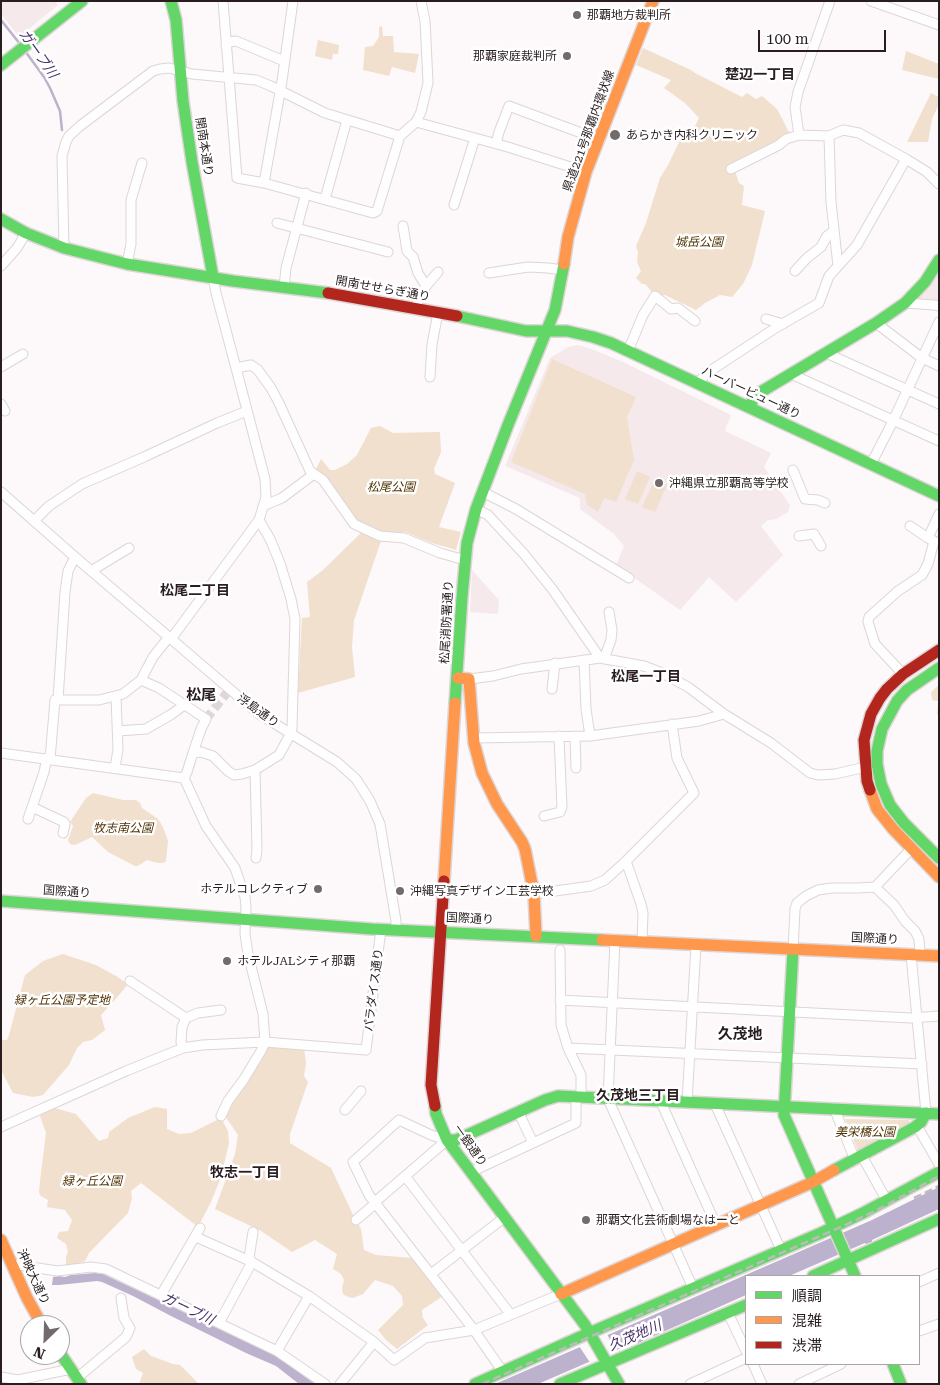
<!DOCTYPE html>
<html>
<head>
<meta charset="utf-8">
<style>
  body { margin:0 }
  #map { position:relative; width:940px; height:1385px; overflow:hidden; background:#fdf8f9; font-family:"Roboto Serif","Noto Sans JP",serif }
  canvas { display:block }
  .frame { position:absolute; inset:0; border:2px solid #291d1f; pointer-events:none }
  .legend { position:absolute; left:745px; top:1275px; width:175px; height:90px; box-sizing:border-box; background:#fff; border:1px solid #a9a5a5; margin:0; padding:6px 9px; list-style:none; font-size:15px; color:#291d1f }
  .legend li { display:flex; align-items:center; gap:10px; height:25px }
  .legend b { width:25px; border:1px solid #a9a5a5 }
  .north { position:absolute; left:20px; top:1315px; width:50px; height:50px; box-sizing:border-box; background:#fff; border:1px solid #a9a5a5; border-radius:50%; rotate:204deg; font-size:14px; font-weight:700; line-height:20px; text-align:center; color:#291d1f }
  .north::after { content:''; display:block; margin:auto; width:18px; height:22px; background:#736a6b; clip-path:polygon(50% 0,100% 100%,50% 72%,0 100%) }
  .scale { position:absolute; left:758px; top:30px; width:128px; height:22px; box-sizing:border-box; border:2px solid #291d1f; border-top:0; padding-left:6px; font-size:15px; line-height:18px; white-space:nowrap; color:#291d1f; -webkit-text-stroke:4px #fff; paint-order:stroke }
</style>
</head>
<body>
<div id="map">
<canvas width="940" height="1385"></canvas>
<div class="frame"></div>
<ul class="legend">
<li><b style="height:6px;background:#63d668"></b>順調</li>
<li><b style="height:6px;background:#ff974d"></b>混雑</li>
<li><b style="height:6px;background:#b3261e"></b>渋滞</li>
</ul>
<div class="north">N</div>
<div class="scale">100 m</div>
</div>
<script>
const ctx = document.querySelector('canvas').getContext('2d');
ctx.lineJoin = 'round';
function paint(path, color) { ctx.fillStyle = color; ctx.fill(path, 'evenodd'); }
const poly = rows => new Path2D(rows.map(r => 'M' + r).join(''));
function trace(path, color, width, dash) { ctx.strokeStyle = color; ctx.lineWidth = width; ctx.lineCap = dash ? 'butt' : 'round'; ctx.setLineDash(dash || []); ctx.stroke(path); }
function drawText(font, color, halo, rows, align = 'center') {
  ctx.font = font + ' "Roboto Serif","Noto Sans JP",serif'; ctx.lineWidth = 5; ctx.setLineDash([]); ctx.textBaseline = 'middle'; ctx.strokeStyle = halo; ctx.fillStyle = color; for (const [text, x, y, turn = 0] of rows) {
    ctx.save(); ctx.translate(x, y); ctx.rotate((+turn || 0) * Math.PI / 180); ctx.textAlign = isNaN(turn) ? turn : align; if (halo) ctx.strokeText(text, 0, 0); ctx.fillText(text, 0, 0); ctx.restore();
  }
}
const built = poly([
  [1,1,55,1,58,5,19,37,1,14],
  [939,266,939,302,919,299],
  [578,345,589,348,623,362,731,415,725,431,771,453,764,467,790,505,788,512,776,519,768,520,761,526,783,555,736,602,709,577,680,610,616,565,624,546,614,534,580,509,580,498,505,466,550,358,568,347],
  [472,570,499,600,498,614,470,612]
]);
const green = poly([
  [382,26,383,36,393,36,394,52,419,54,415,73,392,67,389,76,363,70,365,47,373,46,379,37,379,27],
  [318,40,339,45,338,54,333,54,332,60,315,56],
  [643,48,691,70,695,73,742,97,747,93,756,99,762,96,777,109,790,134,775,145,733,165,739,183,744,186,742,205,765,211,752,265,743,284,732,297,720,295,705,303,696,310,665,295,653,296,652,292,645,284,642,284,636,278,641,271,637,262,638,252,636,246,646,223,660,178,668,165,684,132,691,134,699,118,685,103,664,88,671,80,636,65],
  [906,51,939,64,939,79,902,70],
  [931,93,939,97,939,104,932,119,928,142,907,142],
  [552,359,636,397,627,417,634,460,616,502,604,498,598,512,587,505,585,494,511,462],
  [380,426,393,433,440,432,441,452,434,469,435,474,455,483,439,527,461,532,456,550,432,543,405,532,383,532,372,529,361,524,315,471,321,459,330,470,335,470,347,464,357,455,371,428],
  [637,471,650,477,638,504,625,499],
  [655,479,667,485,655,512,642,507],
  [364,530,381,541,354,620,352,647,355,677,298,693,302,618,310,617,307,582,323,570],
  [939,685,939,715,937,715,938,701,932,700,931,692],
  [93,793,123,800,136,800,140,803,142,808,158,819,163,827,168,841,166,861,163,863,158,863,147,860,138,866,135,866,108,852,92,837,75,845,70,844,68,840,73,826,70,822,86,798],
  [63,954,96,965,116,976,128,984,114,1001,101,1015,105,1030,92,1040,83,1042,77,1048,69,1065,43,1095,33,1097,13,1093,1,1070,1,1040,7,1040,9,1035,25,975,43,961],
  [266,1045,304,1048,306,1063,304,1076,308,1082,290,1134,290,1143,331,1168,355,1219,361,1229,364,1250,376,1255,412,1258,443,1296,422,1310,423,1318,428,1325,397,1349,386,1340,378,1330,403,1305,402,1296,393,1286,375,1280,363,1294,353,1298,348,1297,343,1294,342,1289,344,1280,341,1274,333,1269,337,1254,315,1240,292,1252,261,1231,215,1209,235,1154,238,1135,225,1116,229,1105],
  [51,1107,76,1114,99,1141,108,1138,109,1132,128,1118,155,1107,167,1109,167,1129,179,1134,191,1133,221,1118,228,1131,229,1143,221,1177,211,1202,198,1227,141,1183,131,1191,132,1198,128,1213,89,1253,85,1261,66,1267,66,1257,68,1252,66,1244,57,1238,59,1232,68,1231,72,1220,65,1210,47,1207,48,1200,41,1196,39,1193,40,1181,46,1133,40,1116],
  [845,1119,909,1120,910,1124,858,1151],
  [144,1349,151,1356,173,1364,180,1365,199,1384,139,1384,143,1373,136,1369,132,1357]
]);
const water = poly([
  [939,1187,939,1209,872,1240,872,1242,866,1244,865,1243,789,1276,746,1276,746,1295,636,1344,635,1342,538,1384,495,1384,872,1220],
  [95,1273,103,1274,277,1356,315,1384,299,1384,276,1366,246,1353,171,1316,133,1296,102,1282,97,1281,59,1285,52,1285,53,1277,59,1276,65,1277,71,1275]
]);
const pier = poly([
  [607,1334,617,1353,591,1364,579,1346]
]);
const stream = poly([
  [1,20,20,44],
  [25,51,44,77,50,88,60,111,62,130]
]);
const streetTunnel = poly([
  [206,719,230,689]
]);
const street = poly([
  [223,1,237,178,264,183,373,213,377,211,400,136,416,122,508,147,586,172],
  [871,1,939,25],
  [226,45,230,42,236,41,284,61],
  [416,122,421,112,428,83,426,40,425,21,421,1],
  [799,135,795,107,798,92,830,1],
  [829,136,831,202,838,266],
  [496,144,499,132,509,106,600,140],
  [731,169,779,145,786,139,799,135,829,136,843,130,859,133,906,159,927,172,939,184],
  [264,183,282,81,293,1],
  [325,199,347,120],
  [454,205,475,138],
  [277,223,388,252],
  [403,226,407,251,413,257,418,273,426,286,418,300,416,309],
  [64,248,62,156,66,142,69,136,80,126,153,71,160,69,169,68,192,74,256,80,271,86,325,113,400,136],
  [127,264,131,244,131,200,142,163],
  [1,266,17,248,26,233],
  [795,271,807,258,821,247,827,236,834,231],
  [489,273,528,267,548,268,563,270],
  [426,286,438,272],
  [284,287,286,268,306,193],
  [905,303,934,305,939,306],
  [766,319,783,324],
  [876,323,922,358,939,366],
  [628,351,643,315,655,296,671,309,678,308,695,321],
  [826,353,939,404],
  [1,367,23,354],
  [236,368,251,365,258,370,271,388,279,403,310,471,323,480,354,524,380,536,404,538,440,553,465,560],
  [791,374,939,441],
  [430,377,432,344,438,313],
  [699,384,704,375,777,327,819,303,829,276,857,245,906,159],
  [1,404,5,411],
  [871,464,893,421,939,322],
  [793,470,805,499,818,500,825,503],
  [1,492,75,557,259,714,337,762,356,779,370,801,380,824,396,921,396,930],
  [483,492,516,509,629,578],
  [265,505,282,498,314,474],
  [476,509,488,515,524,554,553,590,600,658],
  [34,521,49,506,82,484,144,457,217,423,247,411],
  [910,526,928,538],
  [799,536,814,534,821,546],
  [91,571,129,548],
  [171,639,259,520,266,497,265,479,236,368,216,293,213,277],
  [604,659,611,640,612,630,609,612],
  [584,660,586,709,590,736],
  [903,674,875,644,868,622,869,617,898,591,922,575,928,564,934,541,928,538,939,514],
  [469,679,493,676,521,669,600,658,644,666,662,673,688,687,724,714,771,743,810,773,818,775,835,774,870,766],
  [141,680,159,688,206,719,201,729,193,753],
  [552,689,555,663],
  [58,700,65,592,68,571,75,557],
  [118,731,146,729,172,714,184,705],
  [575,736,576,768],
  [474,738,590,736,699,721,724,714],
  [1,753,184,778],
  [50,759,55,700,99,700,123,694,141,680,153,657,169,637],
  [115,768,118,749,116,697],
  [255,770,257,849,256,858],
  [184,778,187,772,193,753,201,752,213,756,228,771,234,775,242,774,255,770,279,755,291,733,292,728,295,619,291,599,280,563,270,539,259,520],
  [184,778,206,826,235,868,245,897,246,907,245,934,248,954,263,1014,265,1042,261,1051,244,1079,228,1101,221,1116],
  [32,807,64,822,65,824,63,833],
  [544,816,560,812,562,807,559,736],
  [28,819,44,772,47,758],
  [626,861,641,904,643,913,642,942],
  [875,887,894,905,905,921,915,931,919,939,920,955],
  [534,894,591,886,605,880,626,861,694,793,677,758,672,724],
  [615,941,608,1099,693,1288],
  [560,950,561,1025,568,1048,581,1075,581,1097],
  [793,950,795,909,797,903,806,896,818,890,832,888,858,888,875,887,912,848],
  [911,955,926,1113],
  [130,981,186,1018],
  [560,1000,911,1018,939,1016],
  [183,1048,181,1042,182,1027,186,1018,198,1013,221,1010],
  [568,1048,922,1064],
  [660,1100,716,1225],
  [687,1102,696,945],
  [715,1104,781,1250],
  [834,1108,855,1160],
  [345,1110,361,1091],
  [518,1111,533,1143],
  [917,1126,939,1164],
  [1,1127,126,1071,183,1048,202,1045,265,1042,366,1050,381,929],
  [447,1140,431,1135,399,1120,353,1162,369,1195,474,1330,503,1372],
  [862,1156,887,1201],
  [471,1172,576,1123,576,1097],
  [405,1176,511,1315],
  [375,1202,447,1140],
  [356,1220,376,1203],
  [196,1237,252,1262,309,1296,374,1342,394,1360,425,1338,474,1330,561,1294],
  [12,1264,57,1271,91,1267,106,1269,277,1351,325,1384],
  [431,1274,505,1217],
  [919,1282,939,1273],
  [161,1295,200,1228],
  [728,1313,746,1351],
  [219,1323,252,1262,249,1258,253,1232],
  [919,1331,939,1324],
  [277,1351,309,1296],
  [753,1364,762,1384],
  [1,1377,18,1380,71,1369],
  [77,1378,126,1337,130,1328,124,1318,121,1298],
  [340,1384,374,1342],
  [690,1384,746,1358],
  [799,1384,841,1364]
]);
const fast = poly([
  [171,1,176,20,183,101,192,162,213,277],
  [1,65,82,1],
  [1,219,26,233,64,248,127,264,233,281,328,293],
  [457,316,526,331,567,331,593,337,611,343,939,496],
  [750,407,753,399,759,393,876,323,905,303,925,282,939,260],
  [939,668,907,690,897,701,882,729,877,751,877,764,881,784,890,805,904,823,939,858],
  [455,703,462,597,467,543,476,509,508,425,555,310,564,264],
  [1,901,372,929,602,940],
  [793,950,784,1115,855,1276],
  [435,1106,436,1114,447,1140,585,1325,619,1384],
  [447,1140,456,1140,545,1100,558,1096,939,1114],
  [834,1170,915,1127,921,1122,926,1113],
  [813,1276,939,1219],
  [60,1353,81,1384],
  [893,1364,901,1384],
  [475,1384,580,1337,821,1233,863,1213,939,1172],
  [560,1384,746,1305]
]);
const slow = poly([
  [564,264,568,237,586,172,653,1],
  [458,678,469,679,474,743,482,773,497,804,522,842,525,849,534,894,536,936],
  [870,790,877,809,893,829,939,877],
  [444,881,455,703],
  [602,940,939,956],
  [1,1240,27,1298,42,1325],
  [561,1294,813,1182,834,1170]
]);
const jam = poly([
  [328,293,457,316],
  [870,790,867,781,864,740,871,714,880,698,887,689,903,674,939,650],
  [435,1106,431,1085,444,881]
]);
const rail = poly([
  [914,1198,939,1186],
  [482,1384,850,1223,881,1208,939,1176]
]);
const markers = [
  [577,15,5,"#736a6b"],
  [567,56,5,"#736a6b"],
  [615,135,6,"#736a6b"],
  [659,483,5,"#736a6b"],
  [318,889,5,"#736a6b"],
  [400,891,5,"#736a6b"],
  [227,961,5,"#736a6b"],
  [586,1220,5,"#736a6b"]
];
const poiNames = [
  ["那覇地方裁判所",587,15],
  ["那覇家庭裁判所",557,56,"right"],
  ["あらかき内科クリニック",626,135],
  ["沖縄県立那覇高等学校",669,483],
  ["ホテルコレクティブ",308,889,"right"],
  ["沖縄写真デザイン工芸学校",410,891],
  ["ホテルJALシティ那覇",237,961],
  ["那覇文化芸術劇場なはーと",596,1220]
];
const streetNames = [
  ["県道221号那覇内環状線",589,131,-70],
  ["開南本通り",204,147,81],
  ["開南せせらぎ通り",383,289,10],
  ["ハーバービュー通り",751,393,25],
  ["松尾消防署通り",447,622,-87],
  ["浮島通り",258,711,36],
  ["国際通り",67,892,4],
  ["国際通り",470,919,3],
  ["国際通り",875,939,3],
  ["パラダイス通り",374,990,-83],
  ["一銀通り",470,1146,55],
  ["沖映大通り",33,1277,65]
];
const parkNames = [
  ["城岳公園",699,242],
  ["松尾公園",391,487],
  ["牧志南公園",123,828],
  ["緑ヶ丘公園予定地",62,1000],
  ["美栄橋公園",865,1132],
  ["緑ヶ丘公園",92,1181]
];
const waterNames = [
  ["ガーブ川",38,54,55],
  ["ガーブ川",188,1309,26],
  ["久茂地川",635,1336,-23]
];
const neighbourhoodNames = [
  ["楚辺一丁目",760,75],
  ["松尾二丁目",195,591],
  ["松尾一丁目",646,677],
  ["久茂地三丁目",638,1096],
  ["牧志一丁目",245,1173]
];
const quarterNames = [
  ["松尾",201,696],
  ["久茂地",740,1035]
];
paint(built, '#f5e9eb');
paint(green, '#f1e0cd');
paint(water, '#bdb2ce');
paint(pier, '#fdf8f9');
trace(stream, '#bdb2ce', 2.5);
trace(streetTunnel, '#ddd7d8', 9, [9, 4.5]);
trace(street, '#ded5d6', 11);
trace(fast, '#ded5d6', 14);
trace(slow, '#ded5d6', 14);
trace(jam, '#ded5d6', 14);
trace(street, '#fffefe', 9);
trace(fast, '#63d668', 11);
trace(slow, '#ff974d', 11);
trace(jam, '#b3261e', 11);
trace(rail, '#bcbbbb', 2.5, [8, 4]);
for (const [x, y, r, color] of markers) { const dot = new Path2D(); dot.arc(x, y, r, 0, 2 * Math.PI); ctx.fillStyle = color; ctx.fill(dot); trace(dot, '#fff', 2); }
drawText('12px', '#291d1f', '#fff', poiNames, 'left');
drawText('12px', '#291d1f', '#fff', streetNames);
drawText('italic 12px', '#503202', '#fff', parkNames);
drawText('italic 14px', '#473267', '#fff', waterNames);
drawText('bold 14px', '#291d1f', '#fff', neighbourhoodNames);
drawText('bold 15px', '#291d1f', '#fff', quarterNames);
</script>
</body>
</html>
